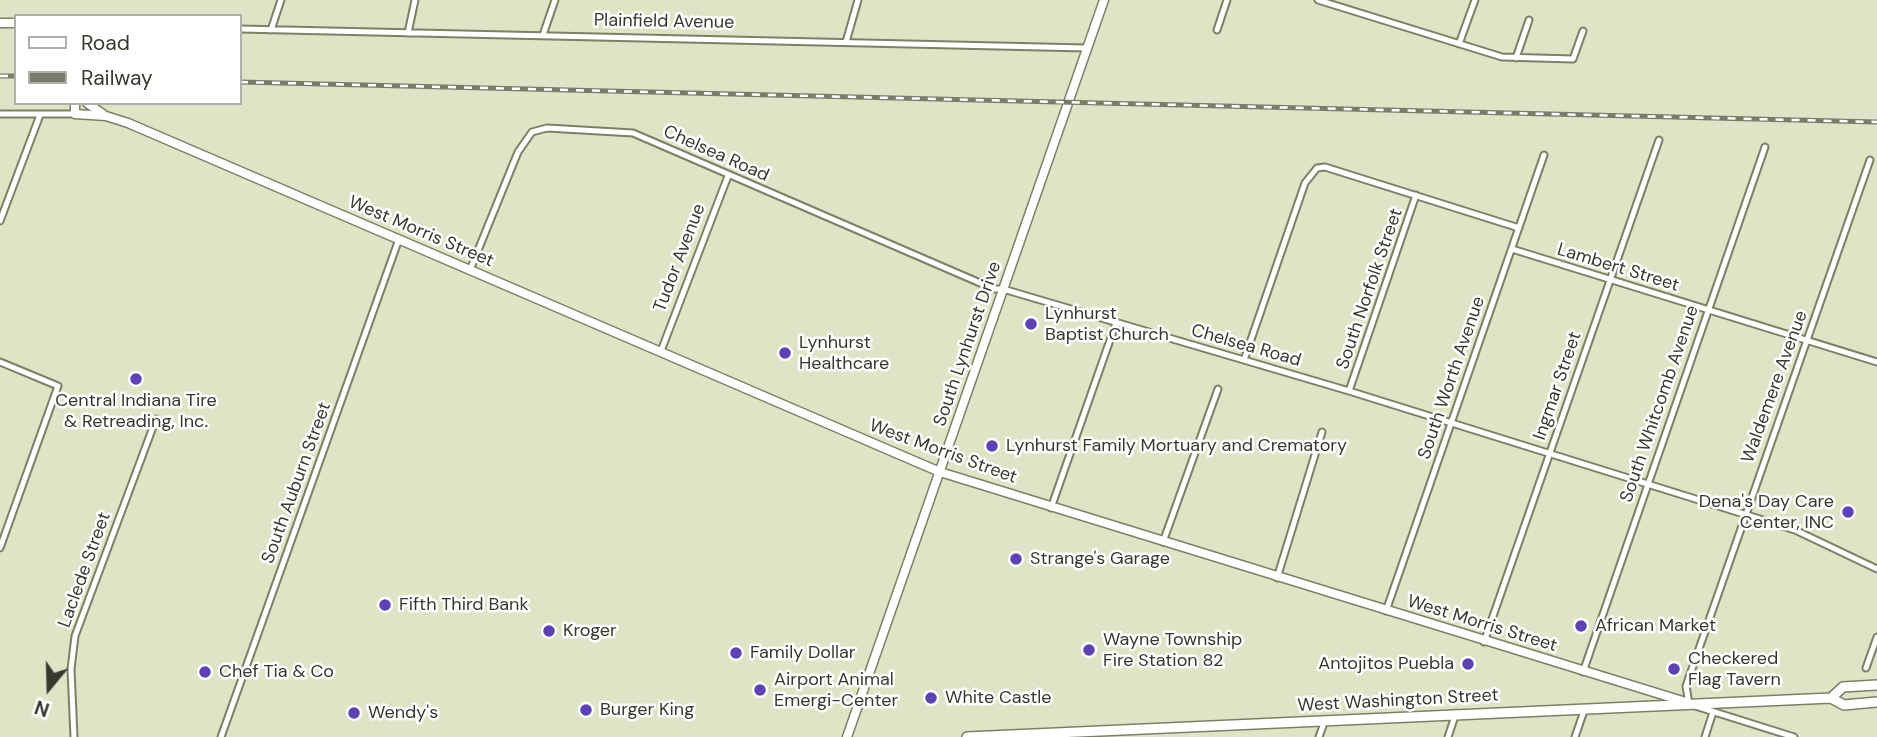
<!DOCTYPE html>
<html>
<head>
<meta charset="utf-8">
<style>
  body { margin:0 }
  #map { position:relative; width:1877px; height:737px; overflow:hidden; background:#dee4c6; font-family:"DM Sans",sans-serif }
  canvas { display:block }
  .legend { position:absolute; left:14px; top:14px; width:228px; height:91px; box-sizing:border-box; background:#fff; border:2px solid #afb0ab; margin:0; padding:9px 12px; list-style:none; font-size:21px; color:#37392d }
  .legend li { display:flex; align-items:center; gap:14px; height:35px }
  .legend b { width:35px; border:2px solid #afb0ab }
  .north { position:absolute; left:14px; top:653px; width:70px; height:70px; -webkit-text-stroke:5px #fff; paint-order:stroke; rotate:199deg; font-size:19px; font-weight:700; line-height:28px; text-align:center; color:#37392d }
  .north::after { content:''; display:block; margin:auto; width:24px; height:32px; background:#37392d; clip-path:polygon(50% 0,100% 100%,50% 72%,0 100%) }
</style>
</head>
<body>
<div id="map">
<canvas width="1877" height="737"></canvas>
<ul class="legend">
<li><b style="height:9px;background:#fff"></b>Road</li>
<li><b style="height:9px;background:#787c69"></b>Railway</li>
</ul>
<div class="north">N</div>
</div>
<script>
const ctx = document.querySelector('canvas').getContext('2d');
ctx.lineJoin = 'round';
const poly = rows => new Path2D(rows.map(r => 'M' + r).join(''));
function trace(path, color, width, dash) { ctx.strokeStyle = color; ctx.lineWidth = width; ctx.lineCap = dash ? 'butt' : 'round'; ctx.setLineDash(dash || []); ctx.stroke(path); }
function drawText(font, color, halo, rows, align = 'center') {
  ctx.font = font + ' "DM Sans",sans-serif'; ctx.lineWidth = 5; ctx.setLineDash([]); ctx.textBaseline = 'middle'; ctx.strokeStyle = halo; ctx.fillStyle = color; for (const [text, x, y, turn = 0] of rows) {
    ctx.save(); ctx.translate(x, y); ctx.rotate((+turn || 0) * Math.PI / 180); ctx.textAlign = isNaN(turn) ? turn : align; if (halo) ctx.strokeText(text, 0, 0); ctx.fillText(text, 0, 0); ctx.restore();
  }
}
const minor = poly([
  [1318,0,1502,57,1573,59,1583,31],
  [240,29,1087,48],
  [271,30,281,0],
  [1217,30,1227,0],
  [408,33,415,0],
  [543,35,555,0],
  [846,42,858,0],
  [1459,44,1475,0],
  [1516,58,1529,20],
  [0,114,75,114],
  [0,221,40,115],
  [1512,249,1877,362],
  [470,270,518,152,532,132,547,128,633,133,994,289,1003,289,1349,391,1795,530,1877,569],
  [661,351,728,176],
  [1244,360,1305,183,1317,168,1325,167,1519,228],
  [0,362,58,386,0,548],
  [1349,391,1416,195],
  [1051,508,1116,323],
  [1163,542,1218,389],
  [1277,578,1322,432],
  [1386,611,1544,155],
  [1484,642,1659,140],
  [1866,668,1877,637],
  [1583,672,1765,147],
  [74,737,71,669,75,636,156,419],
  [221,737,399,239],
  [1319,737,1325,720],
  [1448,737,1456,713],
  [1575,737,1585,708],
  [1705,737,1713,712],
  [1794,737,1689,704,1686,686,1870,160]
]);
const secondary = poly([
  [0,23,16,23],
  [75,103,75,114,106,116,128,123,940,472,1689,703],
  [87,103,103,114],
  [847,737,1104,0]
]);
const primary = poly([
  [1831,698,1843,687,1877,685],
  [967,737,1831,698,1844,705,1877,702]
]);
const rail = poly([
  [0,76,16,76],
  [240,82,1877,122]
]);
const markers = [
  [1031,324,7,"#5c41b9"],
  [785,353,7,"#5c41b9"],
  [136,379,7,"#5c41b9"],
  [992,446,7,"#5c41b9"],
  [1848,512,7,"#5c41b9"],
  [1016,559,7,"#5c41b9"],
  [385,605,7,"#5c41b9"],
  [1581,626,7,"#5c41b9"],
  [549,631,7,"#5c41b9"],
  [1089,650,7,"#5c41b9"],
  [736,653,7,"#5c41b9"],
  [1468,664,7,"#5c41b9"],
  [1674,669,7,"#5c41b9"],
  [205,672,7,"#5c41b9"],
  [760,690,7,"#5c41b9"],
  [931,698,7,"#5c41b9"],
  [586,710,7,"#5c41b9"],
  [354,713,7,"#5c41b9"]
];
const streetNames = [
  ["Plainfield Avenue",664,22,1],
  ["Chelsea Road",716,154,24],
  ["West Morris Street",421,232,23],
  ["Tudor Avenue",680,258,-69],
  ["Lambert Street",1618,268,17],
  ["South Norfolk Street",1370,289,-71],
  ["South Lynhurst Drive",968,344,-71],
  ["Chelsea Road",1246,346,16],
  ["South Worth Avenue",1452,378,-71],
  ["Ingmar Street",1558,386,-71],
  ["Waldemere Avenue",1775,387,-70],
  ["South Whitcomb Avenue",1660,404,-71],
  ["West Morris Street",943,452,20],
  ["South Auburn Street",297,483,-70],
  ["Laclede Street",85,570,-70],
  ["West Morris Street",1482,624,17],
  ["West Washington Street",1398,701,-3]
];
const poiNames = [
  ["Lynhurst",1045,314],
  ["Baptist Church",1045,335],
  ["Lynhurst",799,343],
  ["Healthcare",799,364],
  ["Central Indiana Tire",136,401,"center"],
  ["& Retreading, Inc.",136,422,"center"],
  ["Lynhurst Family Mortuary and Crematory",1006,446],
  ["Dena's Day Care",1834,502,"right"],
  ["Center, INC",1834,523,"right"],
  ["Strange's Garage",1030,559],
  ["Fifth Third Bank",399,605],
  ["African Market",1595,626],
  ["Kroger",563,631],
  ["Wayne Township",1103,640],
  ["Fire Station 82",1103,661],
  ["Family Dollar",750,653],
  ["Checkered",1688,659],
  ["Flag Tavern",1688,680],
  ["Antojitos Puebla",1454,664,"right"],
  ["Chef Tia & Co",219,672],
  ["Airport Animal",774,680],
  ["Emergi-Center",774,701],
  ["White Castle",945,698],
  ["Burger King",600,710],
  ["Wendy's",368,713]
];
trace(minor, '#7b8165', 9);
trace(secondary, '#7b8165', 11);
trace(primary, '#7b8165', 12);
trace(minor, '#fff', 5);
trace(secondary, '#fff', 8);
trace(primary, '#fff', 9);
trace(rail, '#787c69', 5);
trace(rail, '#fff', 2.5, [8]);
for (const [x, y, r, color] of markers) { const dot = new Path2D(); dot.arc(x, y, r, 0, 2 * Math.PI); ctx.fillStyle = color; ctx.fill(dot); trace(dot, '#fff', 2.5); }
drawText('18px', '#37392d', '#fff', streetNames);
drawText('18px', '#37392d', '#fff', poiNames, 'left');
</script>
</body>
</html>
